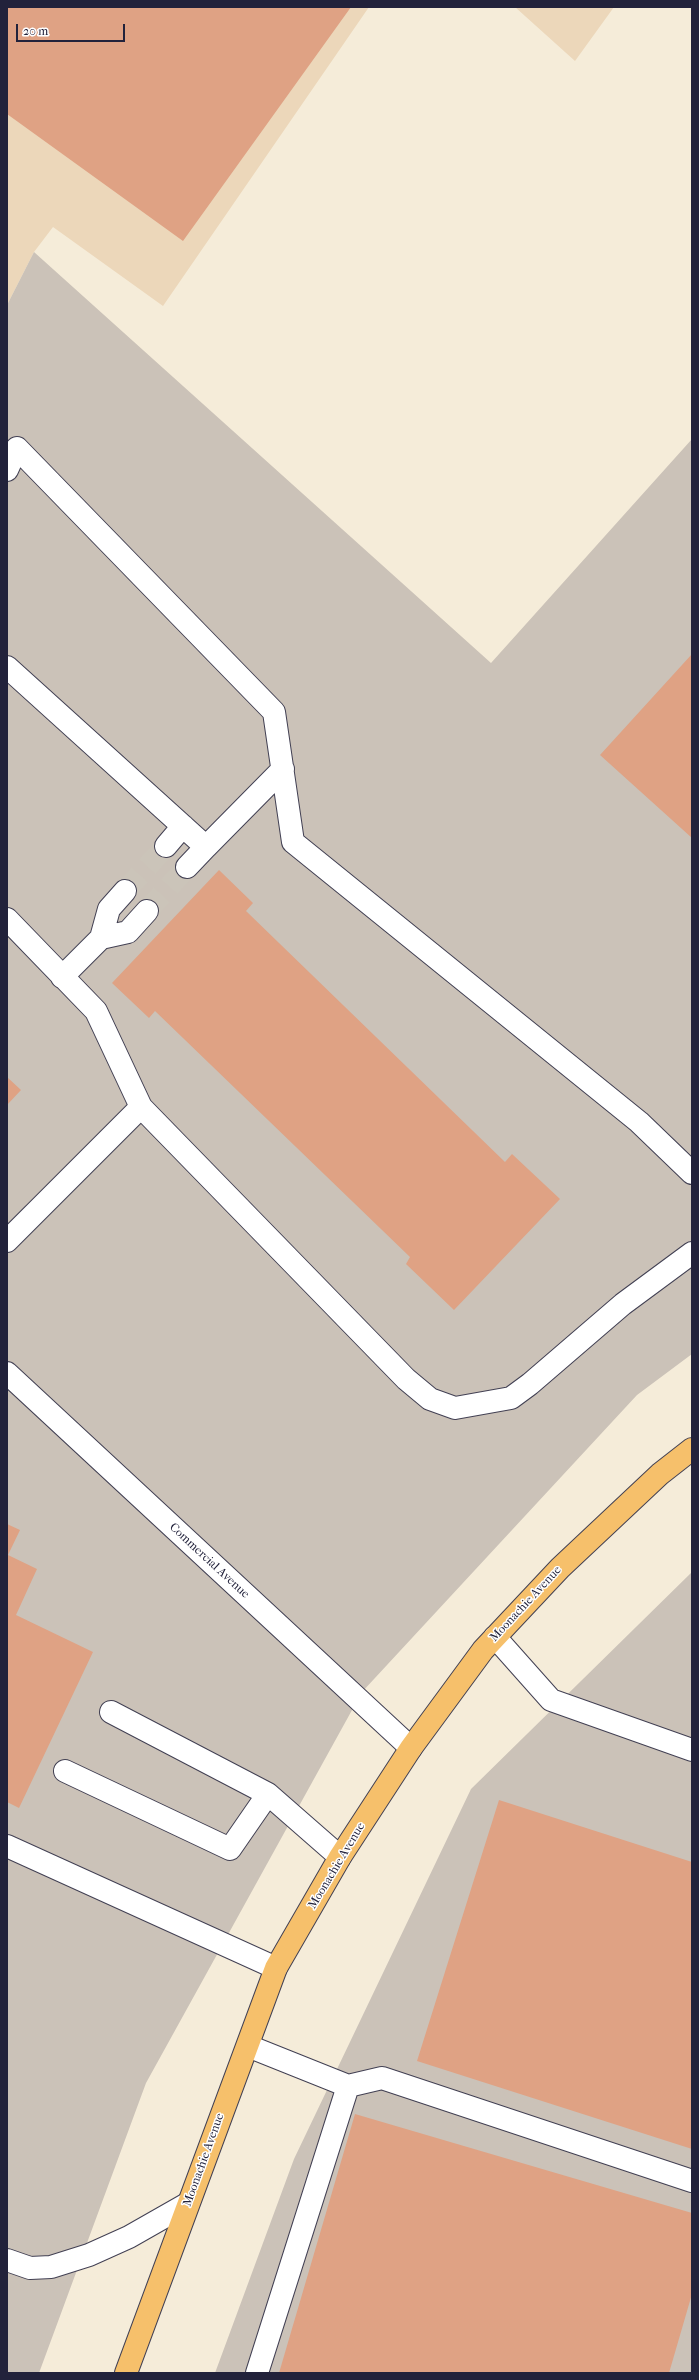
<!DOCTYPE html>
<html>
<head>
<meta charset="utf-8">
<style>
  body { margin:0 }
  #map { position:relative; width:699px; height:2380px; overflow:hidden; background:#f5ecd9; font-family:"IM FELL French Canon",serif }
  canvas { display:block }
  .frame { position:absolute; inset:0; border:8px solid #22223b; pointer-events:none }
  .scale { position:absolute; left:16px; top:24px; width:109px; height:18px; box-sizing:border-box; border:2px solid #22223b; border-top:0; padding-left:5px; font-size:12px; line-height:14px; white-space:nowrap; color:#22223b; -webkit-text-stroke:3px #fff; paint-order:stroke }
</style>
</head>
<body>
<div id="map">
<canvas width="699" height="2380"></canvas>
<div class="frame"></div>
<div class="scale">20 m</div>
</div>
<script>
const ctx = document.querySelector('canvas').getContext('2d');
ctx.lineJoin = 'round';
function paint(path, color) { ctx.fillStyle = color; ctx.fill(path, 'evenodd'); }
const poly = rows => new Path2D(rows.map(r => 'M' + r).join(''));
function trace(path, color, width, dash) { ctx.strokeStyle = color; ctx.lineWidth = width; ctx.lineCap = dash ? 'butt' : 'round'; ctx.setLineDash(dash || []); ctx.stroke(path); }
function drawText(font, color, halo, rows, align = 'center') {
  ctx.font = font + ' "IM FELL French Canon",serif'; ctx.lineWidth = 3; ctx.setLineDash([]); ctx.textBaseline = 'middle'; ctx.strokeStyle = halo; ctx.fillStyle = color; for (const [text, x, y, turn = 0] of rows) {
    ctx.save(); ctx.translate(x, y); ctx.rotate((+turn || 0) * Math.PI / 180); ctx.textAlign = isNaN(turn) ? turn : align; if (halo) ctx.strokeText(text, 0, 0); ctx.fillText(text, 0, 0); ctx.restore();
  }
}
const built = poly([
  [7,7,369,7,163,306,53,227,34,252,7,305],
  [515,7,614,7,575,61]
]);
const industrial = poly([
  [34,252,491,663,692,439,692,1354,637,1395,362,1692,146,2083,39,2373,7,2373,7,305],
  [692,1572,692,2373,215,2373,294,2159,471,1789]
]);
const building = poly([
  [7,7,351,7,183,241,7,114],
  [692,654,692,838,600,755],
  [219,870,253,903,246,911,505,1162,512,1154,560,1199,454,1310,406,1264,410,1257,155,1011,149,1018,112,983],
  [7,1077,21,1090,7,1105],
  [7,1524,20,1530,8,1555,37,1569,16,1615,93,1652,19,1808,7,1802],
  [499,1800,692,1862,692,2149,417,2061],
  [355,2114,692,2213,692,2294,669,2373,279,2373]
]);
const minorTunnel = poly([
  [125,891,166,846],
  [147,911,187,867]
]);
const minor = poly([
  [7,470,17,448,274,712,293,842,639,1122,692,1173],
  [7,667,206,847,283,769],
  [166,846,183,826],
  [187,867,206,847],
  [125,891,109,909,101,938,128,932,147,911],
  [7,919,96,1011,141,1107],
  [62,977,101,938],
  [7,1241,141,1107,406,1379,430,1399,455,1408,511,1398,530,1384,623,1304,692,1253],
  [7,1373,411,1748],
  [495,1637,551,1700,692,1750],
  [111,1712,268,1794,340,1857],
  [65,1771,230,1849,268,1794],
  [7,1846,276,1968],
  [248,2046,348,2086,382,2078,692,2181],
  [7,2260,30,2268,51,2267,89,2255,129,2237,187,2204],
  [257,2373,348,2086]
]);
const major = poly([
  [126,2373,276,1968,340,1857,411,1748,483,1650,560,1568,660,1474,692,1449]
]);
const streetNames = [
  ["Commercial Avenue",209,1561,43],
  ["Moonachie Avenue",526,1604,-47],
  ["Moonachie Avenue",337,1866,-59],
  ["Moonachie Avenue",204,2160,-70]
];
paint(built, '#ecd7ba');
paint(industrial, '#cbc2b8');
paint(building, '#dfa284');
trace(minorTunnel, '#cbc4b9', 22, [22, 11]);
trace(minor, '#424053', 24);
trace(major, '#424053', 24);
trace(minor, '#fff', 22);
trace(major, '#f6c06b', 22);
drawText('12px', '#22223b', '#fff', streetNames);
</script>
</body>
</html>
